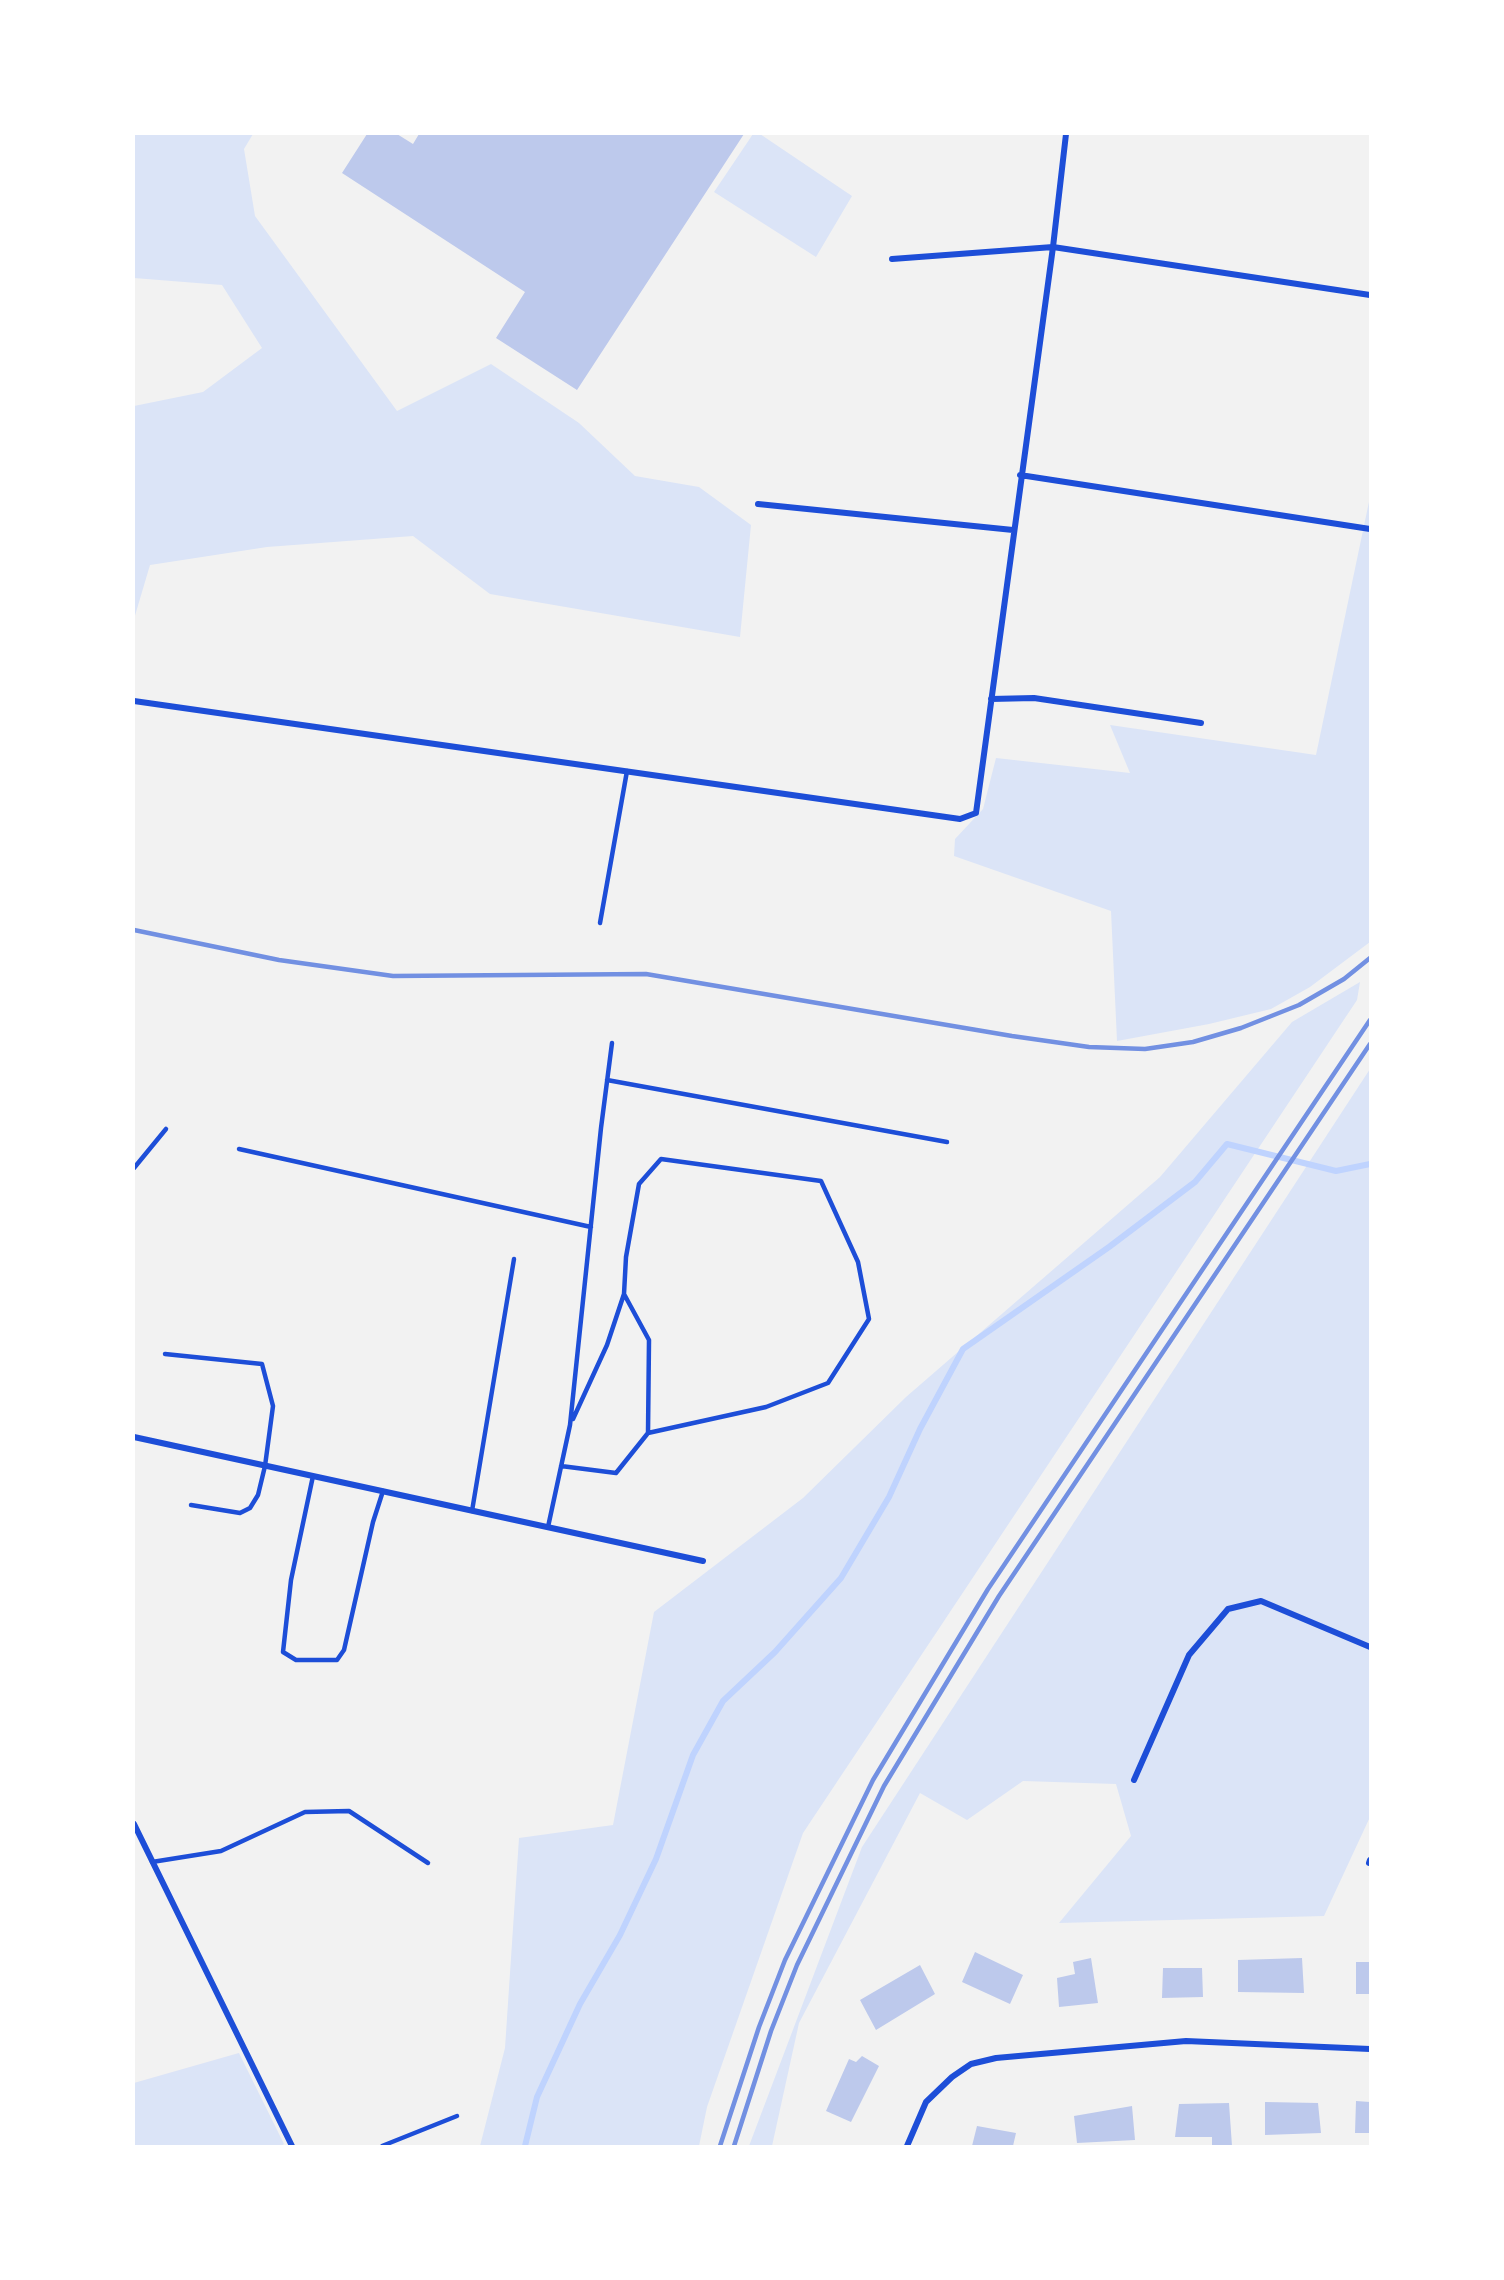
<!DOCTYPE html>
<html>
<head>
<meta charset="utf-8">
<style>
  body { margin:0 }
  #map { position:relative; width:1504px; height:2280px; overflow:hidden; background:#f2f2f2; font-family:Manrope,sans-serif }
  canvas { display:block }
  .frame { position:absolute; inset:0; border:135px solid #fff; pointer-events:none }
</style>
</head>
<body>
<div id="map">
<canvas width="1504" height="2280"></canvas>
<div class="frame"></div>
</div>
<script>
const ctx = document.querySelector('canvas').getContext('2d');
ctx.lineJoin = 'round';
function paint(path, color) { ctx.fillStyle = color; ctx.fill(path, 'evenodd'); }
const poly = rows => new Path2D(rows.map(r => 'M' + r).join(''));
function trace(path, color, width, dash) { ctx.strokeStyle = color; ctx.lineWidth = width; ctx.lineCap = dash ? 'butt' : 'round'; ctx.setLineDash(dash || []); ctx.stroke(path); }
const green = poly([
  [134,134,253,134,244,149,255,216,397,411,491,364,579,423,635,476,699,487,751,525,740,637,490,594,413,536,267,547,150,565,134,619,134,406,203,392,262,348,222,285,134,278],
  [753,134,760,134,852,196,816,257,714,192],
  [1370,497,1370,942,1310,987,1271,1009,1209,1024,1117,1041,1111,911,954,856,955,839,983,809,996,758,1130,773,1110,725,1316,755],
  [1360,982,1357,1000,803,1833,707,2107,699,2146,480,2146,505,2048,519,1838,613,1825,654,1612,803,1498,906,1397,1160,1177,1292,1022],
  [1370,1069,1370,1817,1324,1916,1059,1923,1131,1836,1116,1784,1023,1781,967,1820,920,1793,799,2023,772,2146,749,2146,862,1847],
  [239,2053,284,2144,281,2146,134,2146,134,2083]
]);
const stream = poly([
  [525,2146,537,2097,580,2004,620,1935,656,1859,693,1755,723,1701,775,1652,841,1578,889,1497,920,1429,963,1349,1109,1247,1195,1182,1227,1144,1336,1171,1370,1164]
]);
const building = poly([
  [367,134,397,134,413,144,419,134,744,134,577,390,496,338,525,292,342,173],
  [975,1952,1023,1975,1010,2004,962,1982],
  [1091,1958,1098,2003,1059,2007,1057,1978,1075,1974,1073,1962],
  [1302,1958,1304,1993,1238,1992,1238,1960],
  [1356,1962,1370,1962,1370,1994,1356,1994],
  [920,1965,935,1994,876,2030,860,2000],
  [1163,1968,1202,1968,1203,1997,1162,1998],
  [862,2056,879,2066,851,2122,826,2111,849,2059,856,2062],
  [1356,2101,1370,2102,1370,2133,1355,2133],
  [1265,2102,1318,2103,1321,2133,1265,2135],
  [1229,2103,1232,2146,1212,2145,1212,2137,1175,2137,1179,2104],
  [1132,2106,1135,2140,1077,2143,1074,2116],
  [977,2126,1016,2133,1013,2146,972,2146]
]);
const service = poly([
  [600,923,627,771],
  [607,1080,947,1142],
  [239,1149,591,1227],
  [134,1168,166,1129],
  [165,1354,262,1364,273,1406,265,1466,258,1495,250,1508,240,1513,191,1505],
  [573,1419,607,1345,624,1294],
  [561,1466,616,1473,648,1433,766,1407,828,1383,869,1319,858,1262,821,1181,661,1159,639,1184,626,1257,624,1294,649,1340,648,1433],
  [313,1476,291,1580,283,1652,296,1660,337,1660,344,1650,373,1522,383,1491],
  [472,1511,514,1259],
  [548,1527,570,1425,601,1128,612,1043],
  [152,1862,221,1851,305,1812,349,1811,428,1863],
  [382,2146,457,2116]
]);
const minor = poly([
  [892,259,1053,247,1370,295],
  [1020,475,1370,529],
  [758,504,1013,530],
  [991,699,1034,698,1201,723],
  [134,701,960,819,976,813,1053,247,1066,134],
  [134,1437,703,1561],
  [1134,1780,1189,1655,1228,1609,1261,1601,1370,1647],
  [134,1824,292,2146],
  [1369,1863,1370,1860],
  [907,2146,926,2102,952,2077,971,2064,996,2058,1186,2041,1370,2049]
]);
const rail = poly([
  [134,930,279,960,393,976,646,974,1012,1036,1089,1047,1145,1049,1193,1042,1241,1028,1299,1005,1344,979,1370,958],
  [720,2146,759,2027,785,1960,873,1780,988,1589,1370,1020],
  [734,2146,771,2031,797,1965,884,1786,999,1596,1370,1044]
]);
paint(green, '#dbe4f7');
trace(stream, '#bfd3fe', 6);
paint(building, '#bdc9ec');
trace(service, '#1d4ed8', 4.5);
trace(minor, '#1d4ed8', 6);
trace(rail, '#7290e2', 4.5);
</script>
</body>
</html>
